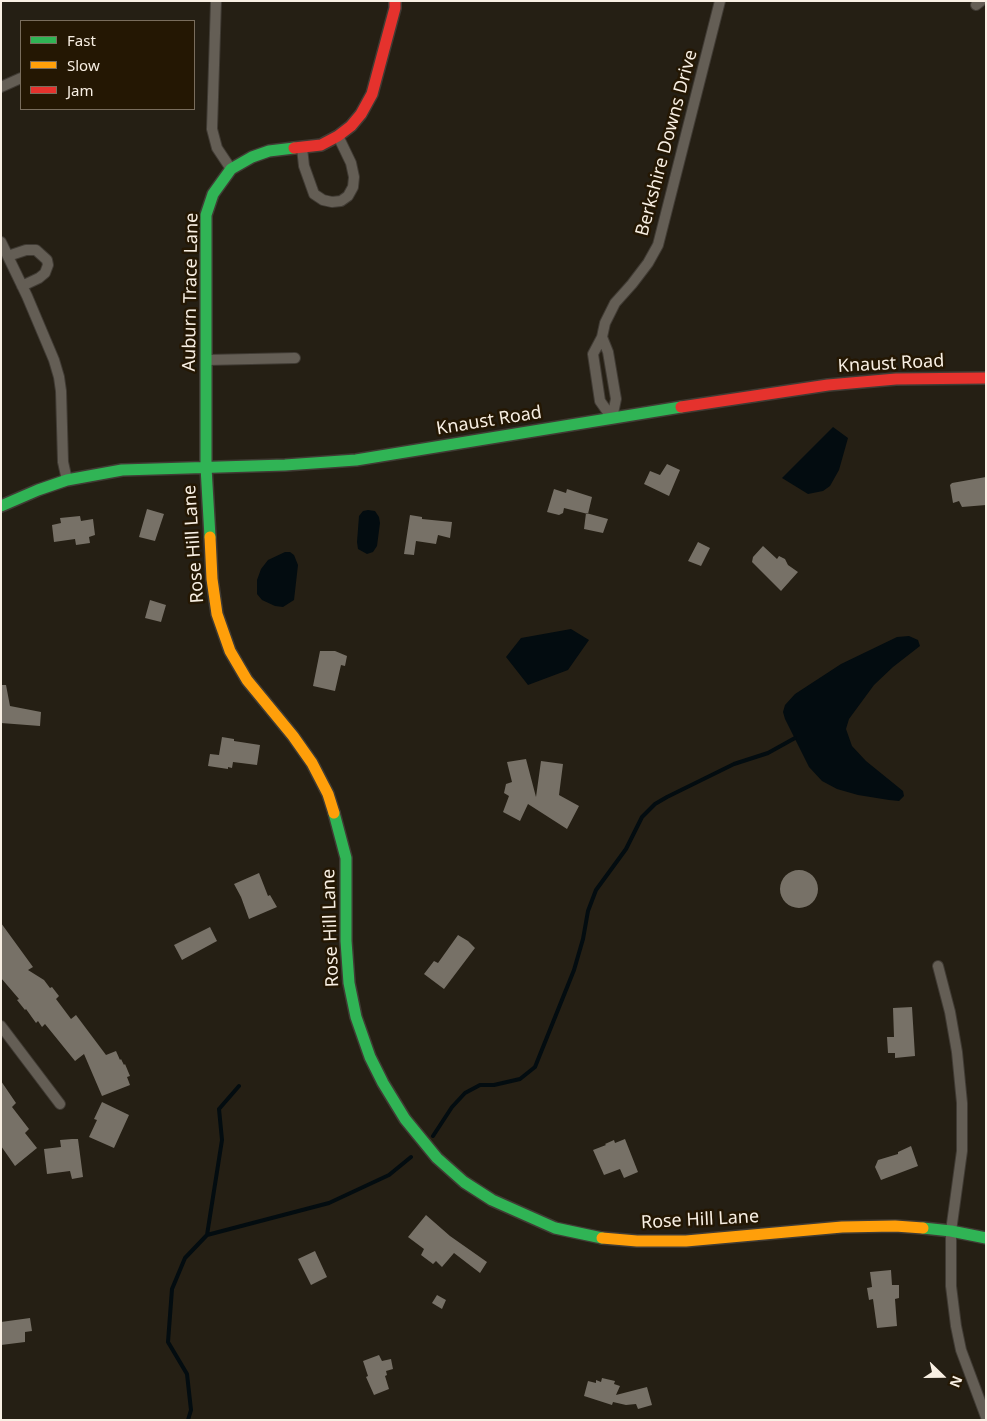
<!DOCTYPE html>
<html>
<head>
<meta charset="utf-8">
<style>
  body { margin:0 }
  #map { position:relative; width:987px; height:1421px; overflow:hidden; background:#251f14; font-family:"Noto Sans",sans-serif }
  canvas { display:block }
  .frame { position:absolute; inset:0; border:2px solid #f8efe3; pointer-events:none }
  .legend { position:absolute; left:20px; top:20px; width:175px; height:90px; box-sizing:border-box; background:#241703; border:1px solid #796d5d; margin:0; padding:6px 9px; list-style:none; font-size:15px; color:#f8efe3 }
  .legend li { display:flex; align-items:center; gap:10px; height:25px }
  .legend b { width:25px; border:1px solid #796d5d }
  .north { position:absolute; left:917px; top:1351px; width:50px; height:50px; -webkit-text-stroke:4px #241703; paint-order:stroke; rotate:112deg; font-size:14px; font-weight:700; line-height:20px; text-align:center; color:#f8efe3 }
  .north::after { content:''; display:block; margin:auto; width:18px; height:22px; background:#f8efe3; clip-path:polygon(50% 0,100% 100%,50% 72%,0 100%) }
</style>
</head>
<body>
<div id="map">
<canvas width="987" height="1421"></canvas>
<div class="frame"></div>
<ul class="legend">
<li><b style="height:6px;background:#30b455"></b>Fast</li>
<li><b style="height:6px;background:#ff9f0a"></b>Slow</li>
<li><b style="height:6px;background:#e5322d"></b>Jam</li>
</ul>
<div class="north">N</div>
</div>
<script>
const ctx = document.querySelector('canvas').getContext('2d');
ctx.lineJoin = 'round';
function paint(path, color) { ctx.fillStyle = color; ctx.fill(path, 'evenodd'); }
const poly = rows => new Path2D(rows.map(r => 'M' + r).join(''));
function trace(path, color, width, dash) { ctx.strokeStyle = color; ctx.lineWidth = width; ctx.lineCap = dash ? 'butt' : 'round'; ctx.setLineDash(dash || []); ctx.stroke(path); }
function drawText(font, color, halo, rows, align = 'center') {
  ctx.font = font + ' "Noto Sans",sans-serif'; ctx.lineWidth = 5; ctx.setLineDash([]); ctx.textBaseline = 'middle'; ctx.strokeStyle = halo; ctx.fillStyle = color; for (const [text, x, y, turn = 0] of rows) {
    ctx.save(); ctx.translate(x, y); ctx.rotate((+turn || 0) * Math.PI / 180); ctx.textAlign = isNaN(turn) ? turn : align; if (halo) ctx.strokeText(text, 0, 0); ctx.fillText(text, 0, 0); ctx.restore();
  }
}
const water = poly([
  [833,427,848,438,839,470,830,486,823,491,808,494,782,478],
  [368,510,375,511,379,517,380,523,377,546,373,552,367,554,358,549,357,542,359,516,363,511],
  [285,552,290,552,294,555,298,565,294,600,283,607,275,606,262,600,257,594,257,580,261,569,268,560],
  [571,629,589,640,568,670,528,685,506,657,521,638],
  [909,636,918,640,920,646,893,667,874,685,849,719,846,729,852,746,866,761,903,791,904,796,899,801,889,800,858,795,837,789,822,781,809,767,785,719,783,712,785,705,795,694,841,664,897,637]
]);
const stream = poly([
  [433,1136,452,1107,465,1093,480,1085,494,1085,520,1079,535,1067,574,970,583,939,588,911,596,890,626,849,642,817,655,804,667,797,734,764,768,753,795,738],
  [207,1235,222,1140,219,1109,239,1086],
  [188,1420,191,1410,187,1374,168,1342,172,1289,185,1258,207,1235,329,1203,389,1175,411,1157]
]);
const building = poly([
  [667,464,680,470,669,496,644,484,650,471,660,475],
  [986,477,986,505,962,507,959,501,953,503,950,485,952,483],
  [554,489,566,493,567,489,592,497,588,514,564,508,563,513,559,515,547,512],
  [147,509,164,514,155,541,139,537],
  [586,513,608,519,603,533,584,529],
  [410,515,422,517,422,519,452,522,450,538,438,535,436,544,416,541,414,555,404,554],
  [80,516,81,521,93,519,95,535,89,537,90,543,76,545,75,539,54,542,52,525,61,523,60,518],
  [698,542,710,548,701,566,688,561],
  [763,546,777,559,779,556,785,559,788,565,798,572,781,591,752,562,753,557],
  [150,600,166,605,161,622,145,618],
  [320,651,335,651,347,656,345,666,341,665,335,691,313,686],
  [1,685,6,685,10,706,41,712,40,726,1,723],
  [222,737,234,739,234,741,260,745,257,765,233,762,232,768,228,767,228,769,208,766,210,754,219,755],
  [526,759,536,797,541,761,563,764,559,795,579,806,567,829,528,804,520,821,503,812,509,796,504,793,506,784,512,782,507,762],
  '780 889a19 19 0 1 1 38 0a19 19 0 1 1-38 0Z',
  [259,873,268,896,270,895,277,907,249,919,241,897,234,884],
  [1,923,33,967,28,970,44,980,50,988,52,987,59,996,56,999,71,1019,76,1015,106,1055,116,1051,120,1060,121,1059,124,1065,125,1064,130,1076,127,1077,130,1085,102,1096,84,1054,75,1061,45,1024,42,1027,38,1021,36,1023,26,1009,25,1010,17,1000,19,999,1,978],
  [210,927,217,941,182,960,174,945],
  [458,935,468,941,475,948,444,989,424,974,434,961,438,963],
  [912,1007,915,1056,895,1058,895,1053,888,1053,887,1037,894,1037,893,1008],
  [1,1081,16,1103,12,1107,29,1129,25,1133,37,1148,15,1166,1,1146],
  [102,1102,129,1115,114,1148,89,1137,97,1120,94,1119],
  [72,1139,78,1139,83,1177,72,1179,70,1171,47,1174,44,1149,61,1147,60,1140],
  [625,1139,638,1172,624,1178,620,1169,604,1175,593,1150,606,1145,605,1144,614,1140,615,1143],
  [911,1146,918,1166,881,1180,875,1167,878,1160,898,1154,898,1152],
  [426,1215,450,1236,487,1262,480,1273,454,1253,442,1267,436,1261,433,1264,421,1255,424,1249,408,1237],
  [315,1251,327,1277,311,1285,298,1259],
  [891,1270,892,1285,899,1285,899,1298,895,1299,897,1326,877,1328,873,1299,869,1300,867,1288,872,1287,870,1272],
  [437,1295,446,1300,442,1309,432,1303],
  [30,1318,32,1331,25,1332,25,1342,1,1345,1,1322],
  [379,1355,382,1361,391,1359,393,1369,386,1371,387,1375,385,1376,389,1389,374,1395,366,1377,368,1376,363,1361],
  [602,1378,615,1381,614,1384,620,1386,616,1395,647,1387,652,1405,638,1409,636,1404,626,1405,613,1402,612,1405,584,1396,588,1381,596,1383,596,1380,601,1382]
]);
const street = poly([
  [216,1,212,129,217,148,231,169],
  [976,5,981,1],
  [1,87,21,78],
  [302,148,304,166,314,194,323,200,332,202,341,201,348,196,353,187,354,177,351,163,338,136],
  [1,242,27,296,54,360,59,377,61,391,63,462,67,480],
  [8,256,26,250,36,250,47,260,48,265,45,273,39,278,22,286],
  [602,337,608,352,616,399,612,418],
  [207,360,295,358],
  [612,418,600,401,593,354,602,337,605,323,615,303,632,284,648,263,658,245,720,1],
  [938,966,950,1012,957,1052,962,1103,962,1151,951,1231,951,1286,956,1326,961,1350,986,1417],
  [1,1026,60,1104]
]);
const fast = poly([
  [1,506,38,490,67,480,122,470,285,465,356,460,681,407],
  [210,537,206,467,206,215,213,194,231,169,252,157,269,151,294,148],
  [334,813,346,858,346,941,349,983,356,1017,370,1057,383,1083,405,1119,437,1158,464,1182,492,1200,555,1228,602,1238],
  [923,1228,951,1231,986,1238]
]);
const slow = poly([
  [210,537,212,579,217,614,230,651,247,680,293,736,312,763,328,794,334,813],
  [602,1238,637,1241,686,1241,842,1227,895,1226,923,1228]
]);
const jam = poly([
  [294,148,321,145,338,136,351,126,361,114,372,94,395,8,395,1],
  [681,407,828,385,896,379,986,378]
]);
const streetNames = [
  ["Berkshire Downs Drive",667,143,-75],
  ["Auburn Trace Lane",191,292,-89],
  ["Knaust Road",891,364,-3],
  ["Knaust Road",489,421,-9],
  ["Rose Hill Lane",194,544,-94],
  ["Rose Hill Lane",331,928,-92],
  ["Rose Hill Lane",700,1220,-3]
];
paint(water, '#030c10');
trace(stream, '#030c10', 4);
paint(building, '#777167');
trace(street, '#403b34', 12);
trace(fast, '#403b34', 14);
trace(slow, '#403b34', 14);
trace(jam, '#403b34', 14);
trace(street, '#645e55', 10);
trace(fast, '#30b455', 11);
trace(slow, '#ff9f0a', 11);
trace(jam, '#e5322d', 11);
drawText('18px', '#f8efe3', '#241703', streetNames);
</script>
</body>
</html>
